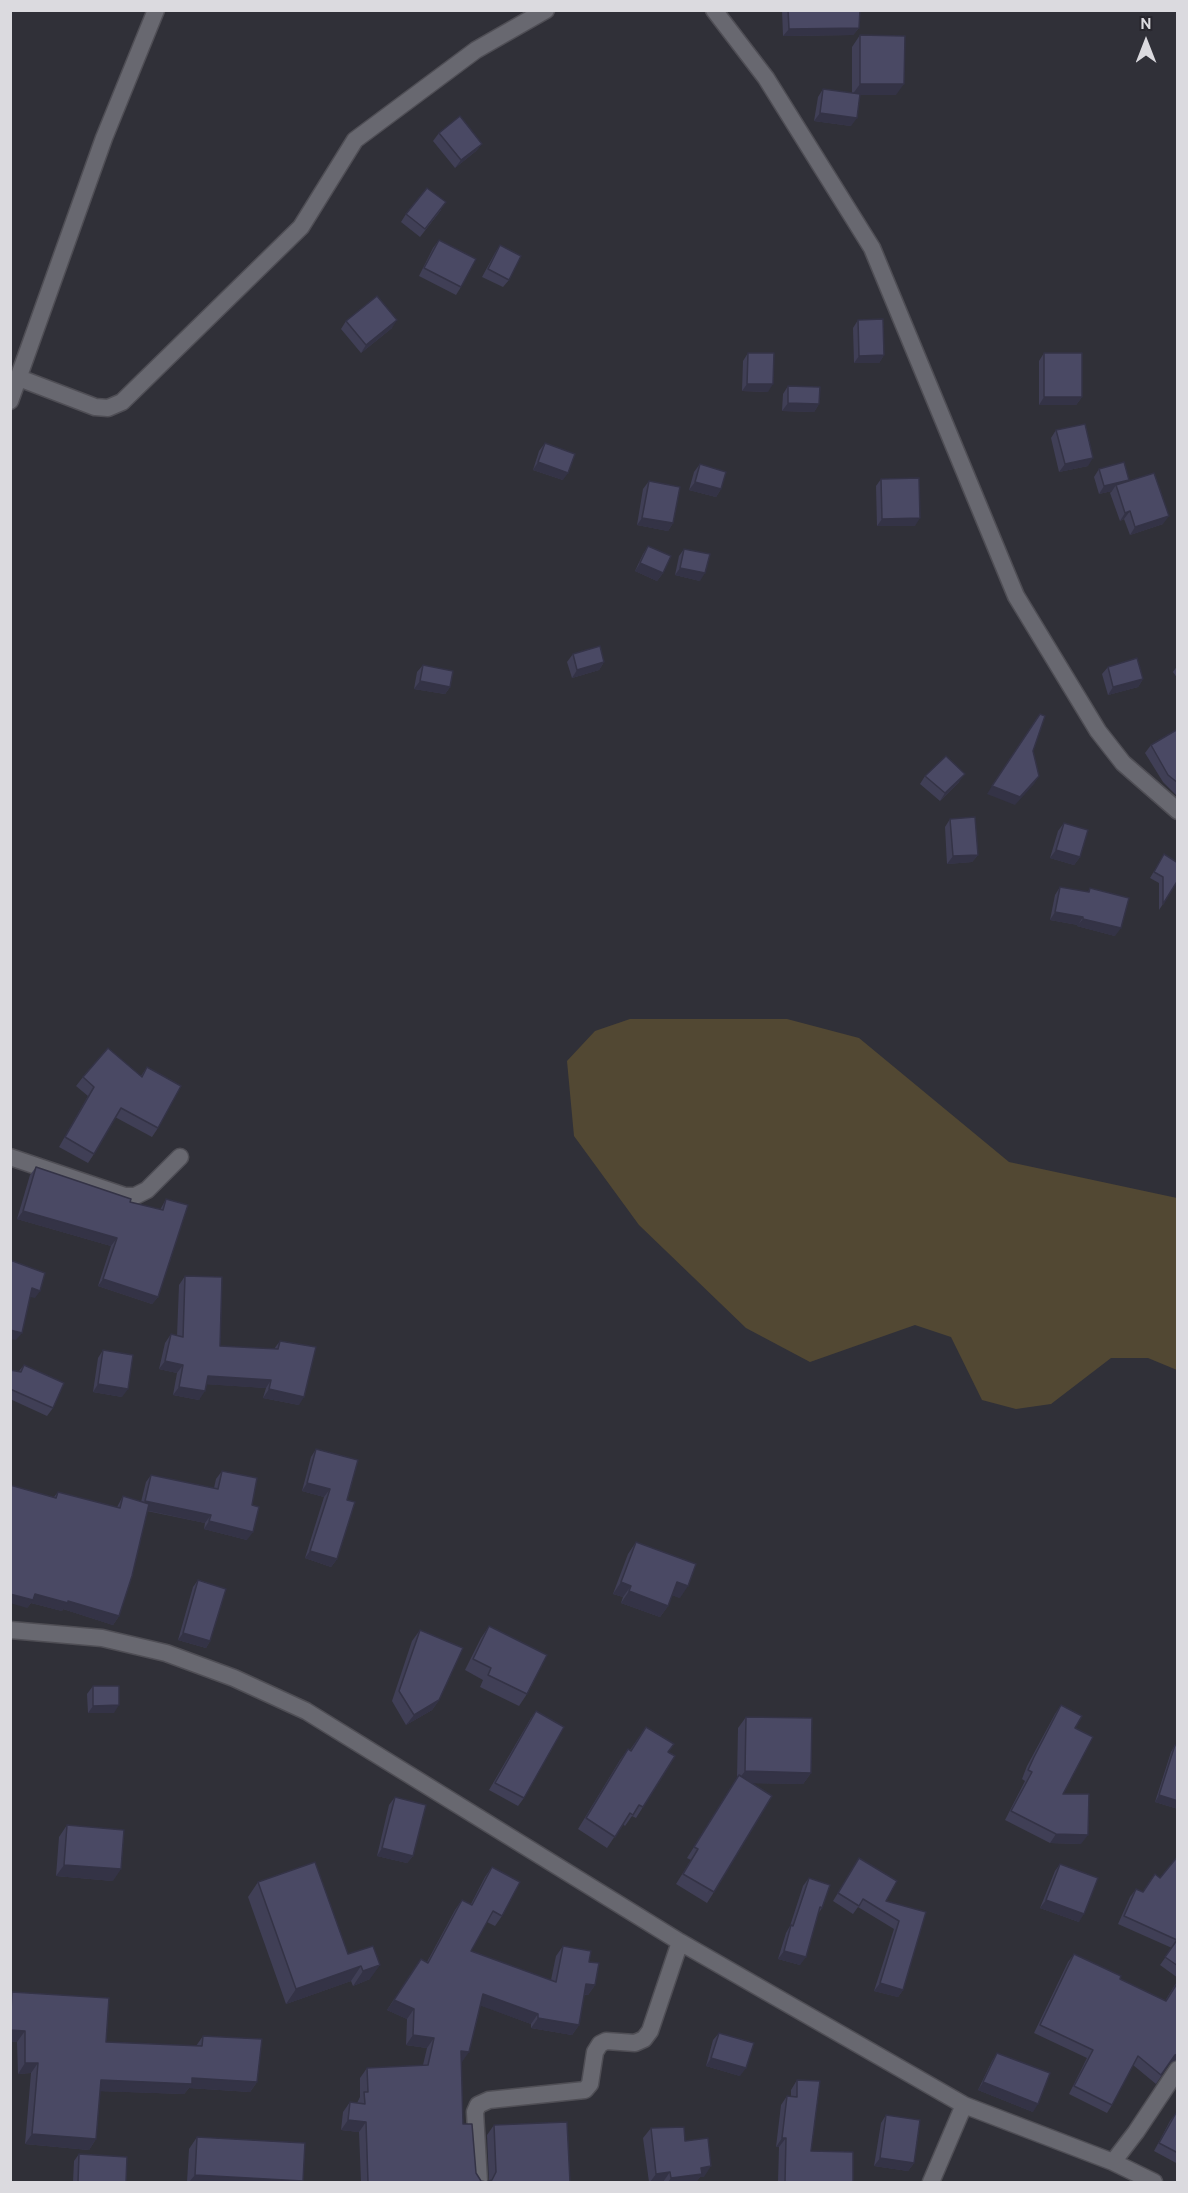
<!DOCTYPE html>
<html>
<head>
<meta charset="utf-8">
<style>
  body { margin:0 }
  #map { position:relative; width:1188px; height:2193px; overflow:hidden; background:#303038; font-family:Cabin,sans-serif }
  canvas { display:block }
  .frame { position:absolute; inset:0; border:12px solid #dbdadf; pointer-events:none }
  .north { position:absolute; left:1116px; top:12px; width:60px; height:60px; -webkit-text-stroke:4px #27262d; paint-order:stroke; rotate:0deg; font-size:16px; font-weight:700; line-height:24px; text-align:center; color:#dbdadf }
  .north::after { content:''; display:block; margin:auto; width:21px; height:27px; background:#dbdadf; clip-path:polygon(50% 0,100% 100%,50% 72%,0 100%) }
</style>
</head>
<body>
<div id="map">
<canvas width="1188" height="2193"></canvas>
<div class="frame"></div>
<div class="north">N</div>
</div>
<script>
const ctx = document.querySelector('canvas').getContext('2d');
ctx.lineJoin = 'round';
function paint(path, color) { ctx.fillStyle = color; ctx.fill(path, 'evenodd'); }
const poly = rows => new Path2D(rows.map(r => 'M' + r).join(''));
function trace(path, color, width, dash) { ctx.strokeStyle = color; ctx.lineWidth = width; ctx.lineCap = dash ? 'butt' : 'round'; ctx.setLineDash(dash || []); ctx.stroke(path); }
const green = poly([
  [630,1019,787,1019,859,1038,1009,1162,1177,1198,1177,1370,1148,1358,1111,1358,1051,1404,1016,1409,982,1400,951,1337,915,1325,810,1362,746,1328,639,1225,574,1136,567,1061,595,1031]
]);
const minor = poly([
  [714,10,766,78,872,248,1016,596,1098,731,1123,763,1178,811],
  [19,378,95,407,108,408,122,402,301,227,355,140,476,50,546,10],
  [10,401,104,138,156,10],
  [10,1157,125,1196,135,1196,147,1190,180,1157],
  [10,1630,102,1638,166,1653,234,1678,306,1711,680,1942,964,2105,931,2182],
  [964,2105,1113,2162,1154,2182],
  [1113,2162,1136,2132,1178,2069],
  [479,2182,475,2112,478,2105,489,2100,585,2090,590,2084,595,2052,600,2044,606,2041,635,2043,644,2039,650,2031,680,1942]
]);
const wall = poly([
  [782,10,860,10,859,28,853,35,783,36],
  [860,35,896,95,860,95,851,126,814,121,818,97,823,89,852,93,852,47],
  [439,133,482,144,476,151,455,168,433,141],
  [441,210,420,237,401,222,406,214],
  [439,240,461,287,456,295,419,276,433,248],
  [500,245,509,280,503,287,482,277,495,253],
  [858,320,884,355,879,363,854,363,853,328],
  [346,321,392,328,361,353,341,329],
  [748,353,768,392,742,391,743,361],
  [1044,353,1082,397,1076,405,1039,405,1039,361],
  [788,386,819,404,814,412,782,411,783,394],
  [1056,430,1088,466,1059,472,1051,438],
  [545,443,563,480,533,470,539,451],
  [700,464,721,489,716,497,689,490,694,472],
  [1099,469,1129,480,1128,481,1163,524,1130,535,1124,519,1120,521,1110,493,1112,491,1099,494,1094,477],
  [881,479,915,526,877,526,876,486],
  [649,481,673,523,668,531,637,525,643,489],
  [648,546,663,573,657,581,635,571,643,554],
  [684,549,700,581,675,575,679,556],
  [573,654,604,662,599,670,572,678,567,662],
  [423,665,450,687,445,694,414,689,417,672],
  [1178,665,1178,679,1173,672],
  [1108,667,1143,679,1138,687,1108,695,1102,674],
  [1178,729,1178,797,1163,782,1145,753,1151,745],
  [925,776,959,782,940,801,920,784],
  [950,819,978,855,972,862,947,864,945,827],
  [1064,823,1080,857,1074,865,1050,858,1058,831],
  [1164,854,1163,904,1159,910,1159,883,1150,878],
  [1060,887,1088,892,1090,888,1115,936,1077,926,1078,925,1050,920,1055,895],
  [147,1067,158,1128,152,1137,115,1117,94,1154,88,1163,59,1147,88,1096,76,1086,83,1077,141,1076],
  [36,1167,130,1202,160,1210,166,1199,158,1297,152,1304,98,1286,111,1246,17,1219,30,1175],
  [185,1276,220,1346,274,1349,280,1341,299,1405,263,1398,266,1388,206,1384,199,1400,173,1395,177,1373,159,1369,165,1343,171,1334,177,1336,179,1285],
  [103,1350,122,1397,93,1392,98,1358],
  [24,1365,53,1408,47,1416,10,1399,10,1370,19,1371],
  [316,1449,347,1500,337,1559,331,1567,305,1558,324,1497,302,1491,311,1457],
  [222,1471,252,1505,247,1540,204,1529,205,1523,147,1511,119,1616,113,1625,63,1609,62,1611,31,1603,27,1608,54,1497,58,1492,117,1507,123,1496,141,1502,146,1482,151,1475,214,1488,216,1479],
  [636,1542,680,1598,672,1595,668,1606,660,1617,621,1603,623,1597,613,1594,628,1554],
  [198,1580,210,1641,206,1648,178,1640,193,1587],
  [489,1626,527,1694,519,1706,480,1687,483,1680,465,1670,481,1638],
  [420,1630,439,1700,432,1710,406,1725,392,1701,412,1641],
  [93,1686,114,1713,88,1713,87,1694],
  [1061,1705,1075,1728,1063,1794,1081,1844,1050,1843,1005,1820,1025,1781,1022,1779,1027,1766,1055,1714],
  [536,1711,524,1798,518,1806,489,1790,531,1718],
  [746,1717,811,1773,803,1784,752,1783,714,1892,707,1903,676,1884,691,1860,687,1858,737,1779,738,1728],
  [646,1727,668,1752,643,1807,636,1818,632,1816,625,1826,623,1824,607,1848,578,1829,620,1760,628,1749,630,1750],
  [1175,1745,1178,1809,1155,1802,1171,1752],
  [395,1797,413,1856,407,1863,377,1856,389,1805],
  [67,1825,113,1881,56,1876,59,1837],
  [1178,1856,1178,1978,1160,1965,1172,1948,1118,1924,1130,1897,1136,1889,1143,1892,1160,1878],
  [859,1858,886,1901,926,1912,903,1990,898,1997,874,1991,894,1929,858,1907,853,1914,833,1901],
  [1060,1864,1079,1922,1040,1908,1055,1871],
  [492,1867,502,1916,495,1926,487,1922,471,1951,551,1980,556,1956,563,1946,589,1962,595,1985,588,1995,584,1995,579,2025,572,2035,531,2028,531,2024,480,2005,462,2062,461,2062,463,2124,476,2173,481,2181,486,2182,361,2182,359,2132,341,2130,343,2112,350,2102,357,2103,360,2097,360,2078,367,2068,423,2065,427,2048,406,2045,407,2019,387,2010,414,1969,427,1962,455,1910,462,1900,471,1904,485,1877],
  [809,1878,822,1908,818,1914,800,1965,778,1959,786,1933,790,1926,803,1886],
  [258,1882,348,1954,373,1946,370,1979,353,1986,351,1981,286,2004,248,1897],
  [1074,1954,1120,1979,1165,2001,1178,1980,1178,2059,1170,2063,1156,2084,1133,2065,1112,2105,1107,2113,1069,2094,1087,2058,1034,2033,1068,1962],
  [12,1992,106,2042,196,2046,203,2036,257,2082,250,2092,189,2088,184,2094,100,2091,96,2139,89,2150,25,2144,31,2073,18,2074,17,2042,10,2041,10,1994],
  [719,2033,740,2076,706,2066,713,2040],
  [997,2053,1033,2112,978,2090,992,2061],
  [797,2080,811,2151,853,2182,778,2182,779,2147,776,2147,781,2105,787,2096,791,2096,791,2090],
  [1176,2113,1178,2114,1178,2164,1154,2151,1170,2121],
  [886,2115,914,2163,908,2171,874,2166,881,2123],
  [494,2125,570,2182,489,2181,487,2135],
  [651,2128,685,2141,704,2177,700,2177,696,2182,649,2182,643,2138],
  [197,2137,303,2181,302,2182,187,2182,189,2149],
  [79,2154,126,2182,73,2182,74,2161]
]);
const shadedWall = poly([
  [859,28,853,35,783,36,789,29],
  [860,84,904,84,896,95,852,95],
  [820,113,857,118,851,126,814,121],
  [482,144,476,151,455,168,461,160],
  [397,320,392,328,361,353,366,345],
  [884,355,879,363,854,363,859,356],
  [747,384,773,384,768,392,742,391],
  [1044,397,1082,397,1076,405,1039,405],
  [788,403,819,404,814,412,782,411],
  [1093,458,1088,466,1059,472,1065,464],
  [538,462,568,473,563,480,533,470],
  [1129,480,1123,488,1116,485,1112,491,1099,494,1104,486],
  [695,482,721,489,716,497,689,490],
  [1130,511,1124,519,1120,521,1125,513],
  [1169,516,1163,524,1130,535,1135,527],
  [642,518,673,523,668,531,637,525],
  [920,518,915,526,877,526,882,519],
  [640,563,663,573,657,581,635,571],
  [680,568,705,573,700,581,675,575],
  [604,662,599,670,572,678,577,670],
  [1143,679,1138,687,1108,695,1113,687],
  [420,681,450,687,445,694,414,689],
  [965,774,959,782,940,801,945,793],
  [1039,776,1034,784,1015,805,987,794,992,786],
  [1056,850,1080,857,1074,865,1050,858],
  [978,855,972,862,947,864,953,856],
  [1055,912,1083,917,1078,925,1050,920],
  [1083,919,1121,928,1115,936,1077,926],
  [23,1211,117,1238,111,1246,17,1219],
  [103,1279,158,1297,152,1304,98,1286],
  [32,1288,40,1291,35,1298,26,1296],
  [10,1330,22,1333,16,1340,10,1339],
  [165,1361,183,1365,177,1373,159,1369],
  [208,1376,271,1380,266,1388,202,1384],
  [98,1384,128,1389,122,1397,93,1392],
  [179,1387,205,1391,199,1400,173,1395],
  [269,1389,304,1397,299,1405,263,1398],
  [307,1483,330,1489,324,1497,302,1491],
  [145,1501,211,1515,205,1523,140,1509],
  [209,1521,253,1532,247,1540,204,1529],
  [310,1551,337,1559,331,1567,305,1558],
  [621,1582,631,1586,623,1597,613,1594],
  [677,1582,688,1586,680,1598,668,1594],
  [629,1591,668,1606,660,1617,621,1603],
  [10,1594,35,1594,68,1601,119,1616,113,1625,63,1609,62,1611,31,1603,27,1608,10,1603],
  [183,1633,210,1641,206,1648,178,1640],
  [439,1700,432,1710,406,1725,414,1715],
  [119,1705,114,1713,88,1713,93,1706],
  [745,1771,811,1773,803,1784,736,1783],
  [1159,1795,1178,1801,1178,1809,1155,1802],
  [1056,1834,1088,1835,1081,1844,1050,1843],
  [382,1848,413,1856,407,1863,377,1856],
  [64,1865,121,1869,113,1881,56,1876],
  [1046,1900,1084,1914,1079,1922,1040,1908],
  [784,1951,806,1957,800,1965,778,1959],
  [380,1965,370,1979,353,1986,363,1971],
  [361,1966,351,1981,286,2004,296,1989],
  [880,1983,903,1990,898,1997,874,1991],
  [586,1984,595,1985,588,1995,579,1994],
  [483,1994,538,2014,531,2024,476,2004],
  [394,2000,414,2009,407,2019,387,2010],
  [538,2018,579,2025,572,2035,531,2028],
  [10,2030,25,2031,17,2042,10,2041],
  [413,2035,434,2038,427,2048,406,2045],
  [461,2051,469,2052,462,2062,454,2060],
  [1178,2054,1178,2059,1169,2063,1175,2055],
  [711,2058,746,2068,740,2076,706,2066],
  [25,2063,38,2063,31,2073,18,2074],
  [192,2078,257,2082,250,2092,189,2088,184,2094,94,2091,101,2080],
  [983,2082,1038,2104,1033,2112,978,2090],
  [348,2120,366,2122,359,2132,341,2130],
  [32,2134,96,2139,89,2150,25,2144],
  [782,2138,786,2138,779,2147,776,2147],
  [880,2158,914,2163,908,2171,874,2166],
  [711,2166,704,2177,700,2177,696,2182,668,2182,671,2178,701,2168],
  [670,2172,663,2182,650,2182,656,2174],
  [195,2175,303,2181,302,2182,189,2182]
]);
const building = poly([
  [788,10,860,10,859,28,789,29,788,10],
  [860,35,905,36,904,84,860,84,860,35],
  [823,89,860,94,857,118,820,113,823,89],
  [460,116,482,144,461,160,439,133,460,116],
  [427,188,446,202,425,229,406,214,427,188],
  [439,240,476,259,461,287,424,268,439,240],
  [500,245,521,256,509,280,488,269,500,245],
  [377,296,397,320,366,345,346,321,377,296],
  [883,319,884,355,859,356,858,320,883,319],
  [748,353,774,353,773,384,747,384,748,353],
  [1044,353,1082,353,1082,397,1044,397,1044,353],
  [788,386,820,387,819,404,788,403,788,386],
  [1085,424,1093,458,1065,464,1056,430,1085,424],
  [545,443,575,454,568,473,538,462,545,443],
  [1124,462,1129,480,1104,486,1099,469,1124,462],
  [700,464,726,472,721,489,695,482,700,464],
  [1154,473,1169,516,1135,527,1130,511,1125,513,1116,485,1154,473],
  [919,478,920,518,882,519,881,479,919,478],
  [649,481,680,487,673,523,642,518,649,481],
  [648,546,671,556,663,573,640,563,648,546],
  [684,549,710,554,705,573,680,568,684,549],
  [600,646,604,662,577,670,573,654,600,646],
  [1137,658,1143,679,1113,687,1108,667,1137,658],
  [423,665,453,671,450,687,420,681,423,665],
  [1040,714,1045,716,1033,751,1039,776,1020,797,992,786,1040,714],
  [1178,729,1178,783,1168,775,1151,745,1178,729],
  [946,756,965,774,945,793,925,776,946,756],
  [975,817,978,855,953,856,950,819,975,817],
  [1064,823,1088,830,1080,857,1056,850,1064,823],
  [1164,854,1178,863,1178,880,1163,904,1163,877,1154,872,1164,854],
  [1060,887,1089,892,1090,888,1129,898,1121,928,1083,919,1083,917,1055,912,1060,887],
  [108,1048,142,1077,147,1067,181,1086,158,1128,121,1108,94,1154,65,1137,94,1087,83,1077,108,1048],
  [36,1167,131,1199,130,1202,163,1210,166,1199,188,1205,158,1297,103,1279,117,1238,23,1211,36,1167],
  [10,1260,45,1273,40,1291,32,1288,22,1333,10,1330,10,1260],
  [185,1276,222,1277,220,1346,278,1349,280,1341,316,1347,304,1397,269,1389,271,1380,208,1376,205,1391,179,1387,183,1365,165,1361,171,1334,183,1337,185,1276],
  [103,1350,133,1355,128,1389,98,1384,103,1350],
  [24,1365,64,1383,53,1408,10,1389,10,1370,21,1372,24,1365],
  [316,1449,358,1460,347,1500,355,1502,337,1559,310,1551,330,1489,307,1483,316,1449],
  [222,1471,257,1478,252,1505,259,1507,253,1532,209,1521,211,1515,145,1501,151,1475,218,1489,222,1471],
  [10,1485,56,1498,58,1492,120,1508,123,1496,149,1504,132,1576,119,1616,68,1601,68,1603,35,1594,33,1600,10,1594,10,1485],
  [636,1542,696,1564,688,1586,677,1582,668,1606,629,1591,631,1586,621,1582,636,1542],
  [198,1580,226,1589,210,1641,183,1633,198,1580],
  [489,1626,547,1655,527,1694,488,1675,491,1668,473,1659,489,1626],
  [420,1630,463,1648,439,1700,414,1715,399,1691,420,1630],
  [93,1686,119,1686,119,1705,93,1706,93,1686],
  [1061,1705,1082,1716,1075,1728,1093,1737,1063,1794,1089,1794,1088,1835,1056,1834,1011,1811,1032,1772,1028,1770,1034,1757,1061,1705],
  [536,1711,564,1727,524,1798,495,1783,536,1711],
  [746,1717,812,1718,811,1773,745,1771,746,1717],
  [646,1727,674,1744,668,1752,675,1756,643,1807,639,1805,633,1815,630,1813,615,1837,586,1818,628,1749,631,1751,646,1727],
  [1175,1745,1178,1747,1178,1801,1159,1795,1175,1745],
  [739,1775,772,1796,714,1892,683,1874,698,1849,694,1847,739,1775],
  [395,1797,426,1805,413,1856,382,1848,395,1797],
  [67,1825,124,1830,121,1869,64,1865,67,1825],
  [1178,1856,1178,1966,1165,1957,1177,1940,1124,1916,1136,1889,1143,1892,1155,1874,1160,1878,1178,1856],
  [859,1858,897,1881,886,1901,926,1912,903,1990,880,1983,899,1921,863,1899,859,1906,838,1893,859,1858],
  [315,1862,348,1954,373,1946,380,1965,363,1971,361,1966,296,1989,258,1882,315,1862],
  [1060,1864,1098,1878,1084,1914,1046,1900,1060,1864],
  [492,1867,520,1882,502,1916,493,1911,471,1951,556,1982,563,1946,591,1951,589,1962,599,1963,595,1985,586,1984,579,2025,538,2018,538,2014,483,1994,469,2052,461,2051,463,2124,472,2124,476,2173,481,2181,486,2182,368,2182,366,2122,348,2120,350,2102,365,2104,364,2092,368,2092,367,2068,428,2065,434,2038,413,2035,414,2009,394,2000,421,1959,428,1963,462,1900,472,1905,492,1867],
  [809,1878,830,1885,822,1908,820,1907,806,1957,784,1951,791,1925,793,1926,809,1878],
  [1074,1954,1121,1976,1120,1979,1166,2001,1178,1982,1178,2054,1175,2055,1161,2075,1138,2056,1112,2105,1074,2086,1093,2050,1040,2025,1074,1954],
  [12,1992,109,1998,106,2042,202,2046,203,2036,262,2039,257,2082,192,2078,192,2084,101,2080,96,2139,32,2134,38,2063,25,2063,25,2031,10,2030,12,1992],
  [719,2033,754,2043,746,2068,711,2058,719,2033],
  [997,2053,1050,2073,1038,2104,983,2082,997,2053],
  [797,2080,820,2081,811,2151,853,2152,853,2182,785,2182,786,2138,782,2138,787,2096,797,2097,797,2080],
  [1176,2113,1178,2114,1178,2153,1159,2143,1176,2113],
  [886,2115,920,2120,914,2163,880,2158,886,2115],
  [567,2122,570,2182,486,2182,492,2180,496,2172,494,2125,567,2122],
  [684,2127,685,2141,708,2138,711,2166,701,2168,702,2174,671,2178,670,2172,656,2174,651,2128,684,2127],
  [197,2137,305,2143,303,2181,195,2175,197,2137],
  [79,2154,127,2157,126,2182,78,2182,79,2154]
]);
paint(green, '#524833');
trace(minor, '#4f4e55', 19);
trace(minor, '#686870', 16);
paint(wall, '#403f56');
paint(shadedWall, '#343346');
paint(building, '#4a4964');
trace(building, '#343346', 1.5);
</script>
</body>
</html>
